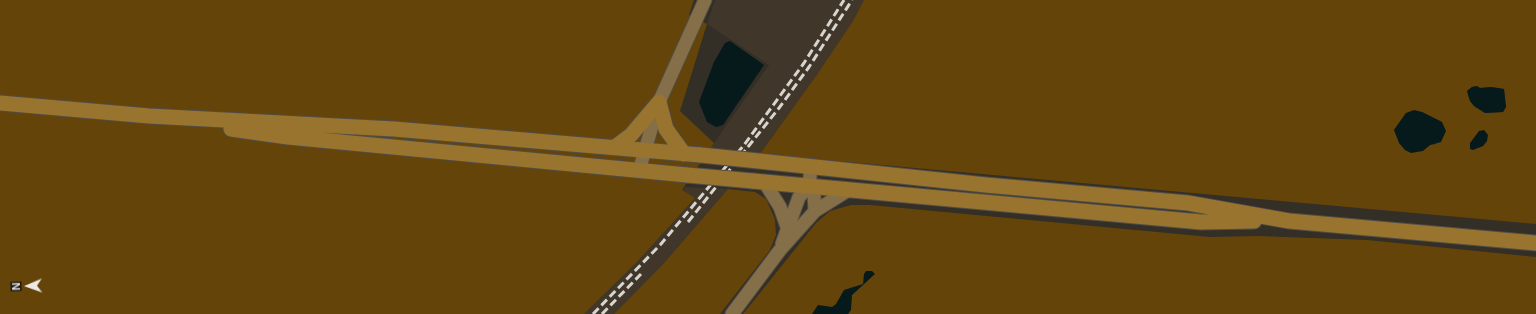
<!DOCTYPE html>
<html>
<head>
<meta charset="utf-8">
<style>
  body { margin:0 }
  #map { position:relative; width:1536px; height:314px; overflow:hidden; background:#332e26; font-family:Helvetica,sans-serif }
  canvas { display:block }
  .north { position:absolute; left:8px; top:266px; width:40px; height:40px; -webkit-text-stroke:3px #191613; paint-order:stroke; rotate:268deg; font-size:11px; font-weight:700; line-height:16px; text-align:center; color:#ece8e3 }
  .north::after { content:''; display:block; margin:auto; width:14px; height:18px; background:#ece8e3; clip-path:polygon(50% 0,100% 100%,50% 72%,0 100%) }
</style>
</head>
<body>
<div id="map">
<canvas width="1536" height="314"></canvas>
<div class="north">N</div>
</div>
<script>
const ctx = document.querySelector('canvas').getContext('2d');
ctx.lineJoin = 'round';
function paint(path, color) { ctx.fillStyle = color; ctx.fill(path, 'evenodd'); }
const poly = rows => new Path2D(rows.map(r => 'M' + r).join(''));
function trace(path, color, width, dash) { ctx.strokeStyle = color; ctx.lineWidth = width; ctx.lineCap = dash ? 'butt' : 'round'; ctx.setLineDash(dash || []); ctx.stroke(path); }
const built = poly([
  [715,0,864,0,853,21,818,73,760,154,709,150,769,65,707,24],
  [685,187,728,189,665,262,614,314,584,314,638,261,695,198,682,191]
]);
const green = poly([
  [0,0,694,0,689,15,707,24,680,111,714,143,682,190,695,198,638,261,584,314,0,314],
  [864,0,1536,0,1536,224,760,154,818,73,853,21],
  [1477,86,1480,88,1491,87,1504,89,1506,107,1503,112,1485,113,1474,106,1470,101,1467,91,1472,87],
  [1422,112,1442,122,1436,144,1430,145,1422,151,1394,130,1406,113],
  [1477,136,1487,141,1483,146,1477,148,1474,139],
  [728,189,755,192,766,199,775,219,776,235,770,250,720,314,614,314,665,262],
  [851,205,870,205,1210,237,1258,236,1367,240,1536,257,1536,314,743,314,816,223,830,211]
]);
const water = poly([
  [730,41,764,65,723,125,716,127,707,122,699,102,714,62,725,43],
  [1477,86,1480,88,1491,87,1504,89,1506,107,1503,112,1485,113,1474,106,1470,101,1467,91,1472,87],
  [1414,110,1422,112,1442,122,1446,131,1441,142,1430,145,1423,151,1411,153,1405,150,1399,143,1394,130,1406,113],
  [1484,130,1488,135,1487,141,1483,146,1473,150,1470,149,1470,143,1479,131],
  [866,271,872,271,875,274,852,295,851,310,848,314,812,314,818,305,832,307,836,304,844,290,863,284,864,274]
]);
const secondary = poly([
  [639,171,659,102,705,0],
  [765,183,780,207,787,227],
  [809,186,814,195,815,211],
  [782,244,799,197,809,186,811,167],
  [732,314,780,250,815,211,847,191]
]);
const primary = poly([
  [659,102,666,129,684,154],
  [0,103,149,116,394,129,701,155],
  [231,129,288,137,687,175],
  [615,147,631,135,659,102],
  [768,162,986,185,1188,203,1289,221,1536,243],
  [753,181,1201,222,1254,221]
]);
const rail = poly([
  [688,222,779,108,809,67,852,0],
  [593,314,661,244,744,145,804,63,844,0],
  [602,314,641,274]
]);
const primaryBridge = poly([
  [701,155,768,162],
  [687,175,753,181]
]);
paint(built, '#40372a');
paint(green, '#644409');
paint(water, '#071a1b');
trace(secondary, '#514d46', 15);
trace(primary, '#514d46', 17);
trace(secondary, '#846f48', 13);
trace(primary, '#98742f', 15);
trace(rail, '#d8d4ce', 3, [8, 4]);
trace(primaryBridge, '#514d46', 17, []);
trace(primaryBridge, '#98742f', 15);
</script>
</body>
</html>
